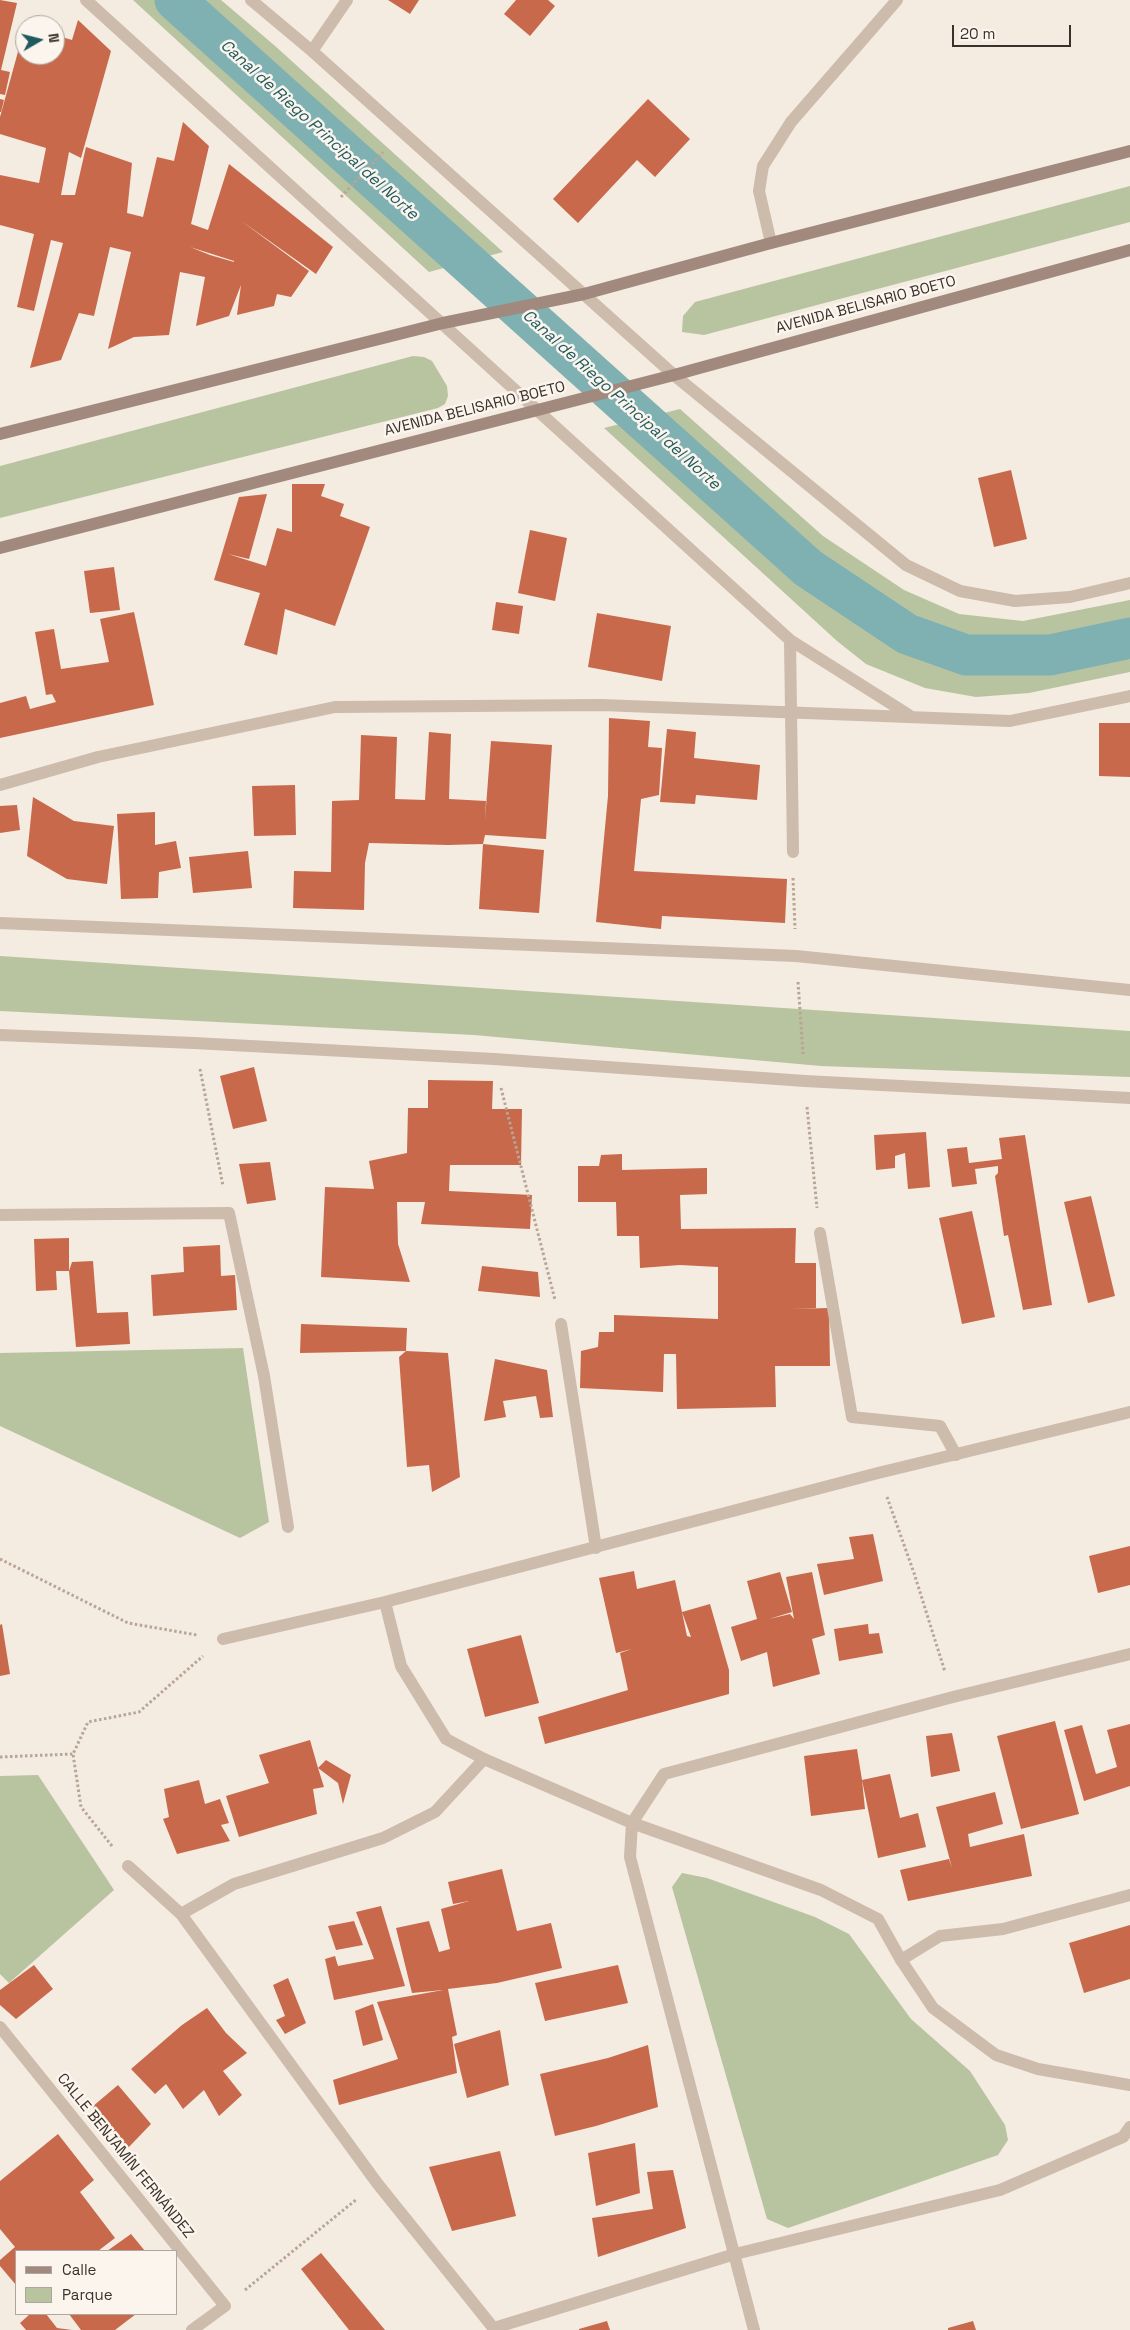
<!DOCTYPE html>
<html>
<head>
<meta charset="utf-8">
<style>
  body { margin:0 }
  #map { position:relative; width:1130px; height:2330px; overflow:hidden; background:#f4ebe1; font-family:"Space Grotesk",sans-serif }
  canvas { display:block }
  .legend { position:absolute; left:15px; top:2250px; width:162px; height:65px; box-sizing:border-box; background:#fbf5ee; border:1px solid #aea6a0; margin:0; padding:6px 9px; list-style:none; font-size:15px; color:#3b302b }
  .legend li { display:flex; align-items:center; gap:10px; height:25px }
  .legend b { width:25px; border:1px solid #aea6a0 }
  .north { position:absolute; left:15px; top:15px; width:50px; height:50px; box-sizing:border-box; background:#fbf5ee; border:1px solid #aea6a0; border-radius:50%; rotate:82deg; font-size:14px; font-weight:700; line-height:20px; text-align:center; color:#3b302b }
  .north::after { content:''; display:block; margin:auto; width:18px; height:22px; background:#1f5a5e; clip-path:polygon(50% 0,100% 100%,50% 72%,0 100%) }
  .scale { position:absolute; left:952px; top:25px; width:119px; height:22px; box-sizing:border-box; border:2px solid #3b302b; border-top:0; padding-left:6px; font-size:15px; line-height:18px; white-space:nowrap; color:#3b302b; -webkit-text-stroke:4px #fbf5ee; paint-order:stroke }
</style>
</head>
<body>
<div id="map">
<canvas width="1130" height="2330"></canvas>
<ul class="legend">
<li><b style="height:6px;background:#a18a7d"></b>Calle</li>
<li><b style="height:14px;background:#b8c4a0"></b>Parque</li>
</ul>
<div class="north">N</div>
<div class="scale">20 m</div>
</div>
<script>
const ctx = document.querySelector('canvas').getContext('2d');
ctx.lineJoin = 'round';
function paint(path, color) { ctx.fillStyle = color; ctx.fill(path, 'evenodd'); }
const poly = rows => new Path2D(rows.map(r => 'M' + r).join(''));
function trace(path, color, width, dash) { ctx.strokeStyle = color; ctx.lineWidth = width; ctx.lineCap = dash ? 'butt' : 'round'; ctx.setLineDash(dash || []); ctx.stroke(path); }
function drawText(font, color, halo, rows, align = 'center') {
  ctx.font = font + ' "Space Grotesk",sans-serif'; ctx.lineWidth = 5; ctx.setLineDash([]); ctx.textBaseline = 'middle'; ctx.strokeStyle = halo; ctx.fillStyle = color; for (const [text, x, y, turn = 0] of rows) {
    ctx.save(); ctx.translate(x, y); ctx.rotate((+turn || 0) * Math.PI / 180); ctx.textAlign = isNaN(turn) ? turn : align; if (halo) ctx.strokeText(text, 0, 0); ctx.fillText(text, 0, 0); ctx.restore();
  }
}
const green = poly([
  [133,0,221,0,274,45,503,252,429,272],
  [1130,186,1130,222,704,335,682,332,683,316,695,302],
  [413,356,424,357,432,361,447,386,448,396,445,404,438,408,0,518,0,466],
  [680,409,823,536,904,590,959,614,1023,621,1130,600,1130,672,1029,693,976,697,925,688,866,664,837,641,604,428],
  [0,956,1130,1031,1130,1077,821,1066,474,1035,0,1011],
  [243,1348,269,1522,240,1538,0,1426,0,1353],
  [38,1775,114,1890,9,1983,0,1974,0,1776],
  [682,1873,707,1878,815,1917,849,1934,911,2019,970,2071,1005,2125,1008,2140,998,2155,788,2228,767,2219,672,1887]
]);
const canal = poly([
  [175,0,808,568,907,634,966,655,1050,655,1130,638]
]);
const building = poly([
  [0,0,17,3,1,70,10,72,5,95,0,94],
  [388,0,419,0,410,14],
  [516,0,548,0,555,6,530,36,504,14],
  [78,20,111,51,81,158,69,152,61,195,75,195,86,147,132,163,127,213,143,217,157,157,174,161,183,122,209,146,191,224,208,230,229,164,333,247,316,274,240,220,309,271,291,297,277,294,274,306,237,315,241,285,229,316,196,326,205,277,180,272,169,335,134,337,108,349,131,252,110,247,94,316,79,313,61,360,30,368,63,243,51,240,34,311,17,307,34,234,0,225,0,175,39,183,46,148,0,134,0,117,24,30,25,55,55,55,55,35,72,40],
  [190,247,234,261,234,262,210,255],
  [0,99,4,100,1,112,0,112],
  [648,99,690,139,655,177,637,160,578,223,553,199],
  [1011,470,1027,539,994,547,978,478],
  [292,484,325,484,321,496,344,504,340,516,370,527,335,626,285,609,277,655,244,645,260,593,214,580,239,497,267,494,249,559,228,554,266,566,277,528,292,532],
  [530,530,567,538,555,601,518,593],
  [114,567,120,610,90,613,84,571],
  [496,602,523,606,519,634,492,630],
  [134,612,154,705,0,738,0,703,26,696,30,709,56,702,52,694,46,695,35,632,54,629,61,669,109,662,100,619],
  [597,613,671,626,662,681,588,667],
  [609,718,650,721,648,747,662,748,659,795,641,799,634,871,787,879,785,923,662,916,661,929,596,922,608,796],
  [1099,723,1130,723,1130,777,1099,776],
  [667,729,696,732,694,758,760,765,757,800,696,795,695,804,660,802],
  [429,732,451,734,449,799,486,801,485,820,491,741,552,745,546,839,485,835,483,844,544,850,539,913,479,909,483,844,448,845,369,843,365,863,364,910,293,908,294,871,331,872,332,801,359,800,361,735,397,737,395,799,425,800],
  [295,785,296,835,254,836,252,786],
  [33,797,74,821,114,826,107,884,67,879,27,856],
  [17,805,20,830,0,833,0,806],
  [155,812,155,845,176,841,181,868,159,872,158,898,121,899,117,814],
  [248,851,252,888,193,893,189,857],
  [254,1067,267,1121,233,1129,220,1076],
  [428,1080,493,1081,492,1109,522,1109,521,1165,450,1165,449,1191,532,1195,530,1229,421,1224,425,1202,397,1202,398,1244,410,1282,321,1277,325,1187,374,1189,369,1161,407,1153,408,1108,428,1108],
  [926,1132,930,1187,908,1189,905,1153,895,1156,895,1168,876,1170,874,1135],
  [1025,1135,1052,1305,1023,1310,1008,1235,1004,1236,995,1176,998,1173,998,1166,975,1169,977,1184,952,1187,947,1149,967,1147,969,1163,1002,1159,999,1138],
  [622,1154,622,1170,707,1168,707,1194,680,1195,681,1229,796,1228,795,1263,816,1263,816,1308,791,1309,829,1308,830,1366,775,1366,776,1407,677,1409,676,1354,664,1354,663,1392,580,1388,581,1351,598,1347,599,1332,614,1332,614,1315,718,1319,718,1267,680,1265,640,1268,639,1236,617,1236,616,1202,578,1202,578,1166,599,1166,601,1155],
  [270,1162,276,1200,247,1204,239,1164],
  [1091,1196,1115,1296,1088,1303,1064,1202],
  [972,1211,995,1317,962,1324,939,1218],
  [69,1238,69,1271,56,1271,57,1290,36,1291,34,1239],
  [220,1245,221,1276,235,1275,237,1310,153,1316,151,1275,184,1272,183,1247],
  [93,1261,97,1313,128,1312,130,1344,76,1347,69,1271,72,1262],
  [482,1266,538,1272,540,1297,478,1291],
  [301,1324,407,1328,406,1351,300,1353],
  [406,1351,448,1353,460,1477,432,1492,429,1465,407,1467,399,1357],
  [495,1359,547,1370,553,1417,540,1418,536,1396,503,1401,506,1417,484,1421],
  [873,1534,883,1581,824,1595,817,1564,854,1559,849,1537],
  [1130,1546,1130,1585,1098,1593,1089,1556],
  [634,1571,637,1589,675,1580,682,1612,687,1636,691,1637,682,1612,710,1604,729,1670,729,1694,545,1744,538,1717,628,1690,620,1653,632,1649,616,1653,599,1578],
  [780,1572,792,1612,769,1619,790,1614,794,1619,786,1577,812,1572,825,1635,812,1639,820,1674,773,1687,767,1652,741,1661,731,1627,757,1619,747,1581],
  [2,1624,10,1674,0,1676,0,1625],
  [868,1624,869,1634,879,1633,883,1653,839,1661,834,1629],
  [521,1635,539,1703,485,1717,467,1649],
  [1055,1721,1079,1814,1021,1829,997,1736],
  [1130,1724,1130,1786,1084,1801,1064,1730,1082,1725,1096,1774,1117,1767,1107,1730],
  [952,1733,960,1771,931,1777,926,1736],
  [310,1740,318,1768,326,1760,351,1775,343,1804,338,1783,318,1768,324,1787,313,1789,317,1814,239,1837,226,1796,269,1783,259,1755],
  [857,1749,862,1780,890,1774,900,1818,918,1813,926,1847,878,1858,862,1780,865,1809,811,1816,804,1756],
  [199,1780,205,1804,220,1799,229,1823,221,1825,230,1841,177,1854,163,1819,169,1817,164,1789],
  [995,1792,1003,1824,968,1834,970,1847,1024,1834,1032,1876,908,1901,900,1870,949,1859,952,1868,936,1807],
  [502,1869,517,1931,551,1923,562,1968,497,1983,448,1989,457,2035,452,2037,457,2073,339,2105,333,2080,398,2059,377,2002,443,1990,412,1993,396,1928,429,1921,439,1952,450,1949,441,1909,469,1901,453,1904,448,1882],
  [381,1906,405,1986,334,2000,325,1959,335,1956,338,1966,374,1959,356,1912],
  [354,1921,363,1945,336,1950,328,1926],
  [1130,1925,1130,1979,1084,1993,1069,1943],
  [34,1965,53,1989,16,2019,0,2005,0,1990],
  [618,1965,628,2003,545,2021,535,1983],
  [288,1978,306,2023,285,2034,276,2020,285,2016,273,1985],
  [373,2004,383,2040,363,2046,355,2011],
  [207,2008,226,2033,247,2053,223,2071,242,2095,219,2116,204,2090,183,2109,166,2084,155,2094,131,2069,182,2025],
  [500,2030,509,2085,467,2098,454,2044],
  [648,2045,658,2107,596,2126,555,2136,540,2074,608,2058],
  [118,2085,151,2124,127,2149,92,2107],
  [58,2134,94,2180,80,2192,115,2238,98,2251,16,2251,16,2285,0,2266,0,2260,15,2247,0,2229,0,2181],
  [635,2143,640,2193,596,2206,588,2153],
  [500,2151,516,2216,452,2231,429,2167],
  [673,2170,686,2228,598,2257,592,2218,653,2209,647,2172],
  [131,2234,145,2251,107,2251],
  [321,2253,385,2330,349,2330,301,2269],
  [30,2314,46,2314,57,2328,72,2330,26,2330,20,2323],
  [69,2314,136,2314,115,2330,81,2330],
  [607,2321,610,2330,579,2330,579,2329],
  [973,2321,976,2330,948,2330,948,2328]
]);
const path = poly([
  [341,197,383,152],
  [793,878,795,929],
  [798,982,803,1054],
  [200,1069,223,1186],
  [501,1088,555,1300],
  [807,1107,817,1208],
  [887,1497,914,1573,945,1672],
  [0,1559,128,1623,197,1635],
  [0,1757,73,1754],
  [112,1846,81,1807,73,1754,88,1722,139,1712,203,1656],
  [245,2290,357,2199]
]);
const lane = poly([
  [820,1233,852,1417,940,1426,956,1455],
  [561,1324,596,1548],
  [632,1823,664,1774,953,1697,1130,1654],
  [128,1866,181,1914,377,2183,495,2330],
  [181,1914,234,1884,383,1838,435,1812,484,1759],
  [901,1960,940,1936,1003,1929,1130,1895],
  [0,2027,225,2306,192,2330],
  [494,2328,735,2254,1000,2190,1123,2137,1130,2127]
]);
const street = poly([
  [86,0,790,640,909,715],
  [251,0,312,51,674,375,906,565,960,591,1015,601,1070,597,1130,583],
  [312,51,347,0],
  [771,243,759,191,763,166,791,122,897,0],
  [790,640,793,852],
  [0,785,98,757,335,707,602,705,1010,721,1130,696],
  [0,923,796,956,1130,990],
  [0,1035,194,1043,494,1059,805,1081,1130,1098],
  [0,1215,229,1213,264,1376,288,1527],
  [385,1602,401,1666,446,1739,484,1759,632,1823,821,1890,878,1919,901,1960,933,2008,996,2055,1038,2069,1130,2085],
  [223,1639,385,1602,878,1473,1130,1412],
  [632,1823,630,1857,754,2330]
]);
const secondary = poly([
  [0,434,443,323,584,294,771,243,1130,151],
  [0,548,674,375,1130,250]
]);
const streetNames = [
  ["AVENIDA BELISARIO BOETO",866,305,-15],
  ["AVENIDA BELISARIO BOETO",475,409,-14],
  ["CALLE BENJAMÍN FERNÁNDEZ",125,2156,51]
];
const waterNames = [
  ["Canal de Riego Principal del Norte",319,130,42],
  ["Canal de Riego Principal del Norte",621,400,42]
];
paint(green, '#b8c4a0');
trace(canal, '#7fb0b2', 41);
paint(building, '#c8694b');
trace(path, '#b9a596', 3, [2.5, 2.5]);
trace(lane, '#cdbbac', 12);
trace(street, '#cdbbac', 12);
trace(secondary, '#a18a7d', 12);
drawText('15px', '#3b302b', '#fbf5ee', streetNames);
drawText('italic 16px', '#1f5a5e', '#fbf5ee', waterNames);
</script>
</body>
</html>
